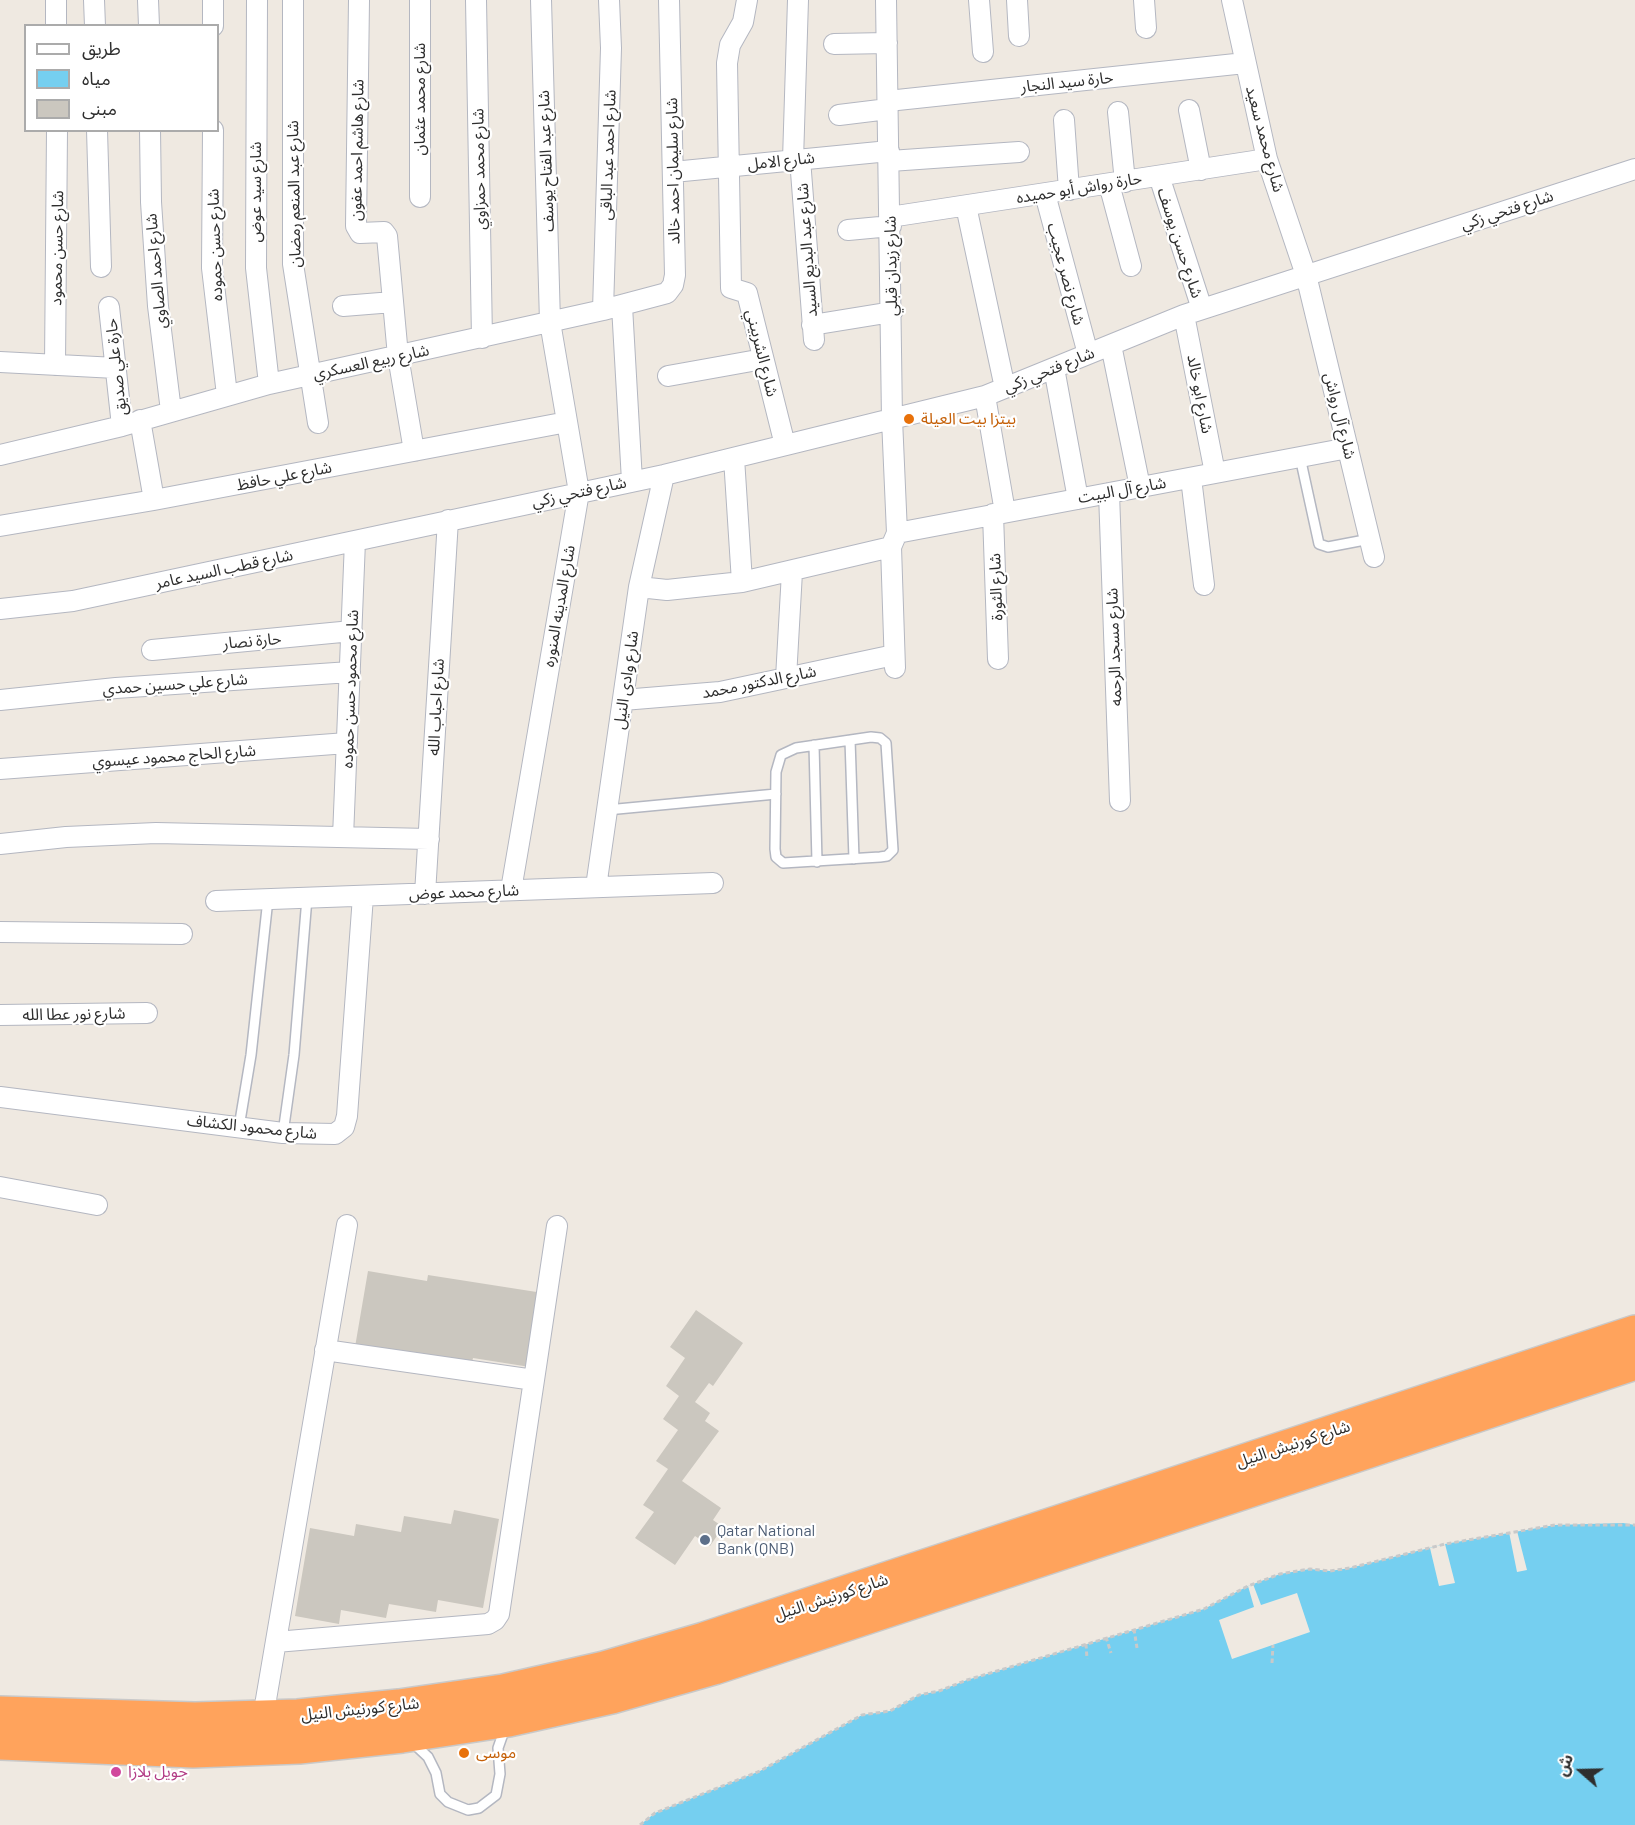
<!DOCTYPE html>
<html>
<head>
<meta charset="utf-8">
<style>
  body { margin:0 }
  #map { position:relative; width:1635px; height:1825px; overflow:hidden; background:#efe9e1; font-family:Barlow,"Noto Sans Arabic",sans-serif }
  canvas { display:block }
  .legend { position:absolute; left:24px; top:24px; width:195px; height:108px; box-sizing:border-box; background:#fff; border:2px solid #ababab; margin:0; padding:8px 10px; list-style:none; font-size:18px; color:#2e2e2e }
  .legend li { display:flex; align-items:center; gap:12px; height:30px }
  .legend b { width:30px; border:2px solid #ababab }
  .north { position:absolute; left:1551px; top:1741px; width:60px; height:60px; -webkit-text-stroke:4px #fff; paint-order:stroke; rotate:290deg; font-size:16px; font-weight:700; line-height:24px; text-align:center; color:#2e2e2e }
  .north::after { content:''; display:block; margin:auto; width:21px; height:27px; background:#2e2e2e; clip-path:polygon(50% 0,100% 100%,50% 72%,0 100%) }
</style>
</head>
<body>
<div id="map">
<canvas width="1635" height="1825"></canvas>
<ul class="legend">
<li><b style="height:8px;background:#fff"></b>طريق</li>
<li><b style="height:16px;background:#75cff0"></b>مياه</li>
<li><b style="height:16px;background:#cbc7bf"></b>مبنى</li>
</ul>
<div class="north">ش</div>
</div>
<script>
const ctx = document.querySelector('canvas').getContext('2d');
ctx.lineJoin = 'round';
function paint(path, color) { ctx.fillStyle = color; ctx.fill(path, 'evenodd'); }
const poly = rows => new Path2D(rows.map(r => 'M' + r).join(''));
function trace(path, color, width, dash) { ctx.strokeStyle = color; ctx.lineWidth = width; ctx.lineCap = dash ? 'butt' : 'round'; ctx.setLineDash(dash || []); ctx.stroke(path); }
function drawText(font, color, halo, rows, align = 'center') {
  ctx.font = font + ' Barlow,"Noto Sans Arabic",sans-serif'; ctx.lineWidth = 4.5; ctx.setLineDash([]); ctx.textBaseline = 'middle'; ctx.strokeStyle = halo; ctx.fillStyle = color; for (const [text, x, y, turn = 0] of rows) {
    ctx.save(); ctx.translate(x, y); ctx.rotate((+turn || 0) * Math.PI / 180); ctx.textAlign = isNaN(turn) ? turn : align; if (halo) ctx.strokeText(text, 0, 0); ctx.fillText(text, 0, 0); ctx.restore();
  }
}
const water = poly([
  [1623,1523,1635,1525,1635,1825,640,1825,655,1813,760,1771,862,1715,890,1711,919,1695,939,1691,967,1680,1204,1609,1248,1586,1280,1574,1310,1569,1330,1571,1350,1568,1445,1544,1555,1525]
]);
const pier = poly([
  [1517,1531,1527,1570,1517,1572,1509,1532],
  [1445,1544,1455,1583,1439,1586,1430,1548],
  [1253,1584,1261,1605,1297,1593,1310,1632,1232,1659,1219,1620,1254,1607,1248,1586]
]);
const building = poly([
  [368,1271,427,1281,428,1275,543,1293,530,1367,473,1358,472,1363,355,1347],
  [696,1310,743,1343,713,1386,709,1383,695,1402,710,1413,705,1421,719,1431,682,1481,721,1508,713,1520,723,1527,710,1546,695,1536,675,1565,635,1538,654,1512,643,1505,668,1469,656,1461,678,1430,663,1419,679,1396,666,1386,685,1358,670,1347],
  [454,1510,499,1519,483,1608,438,1600,436,1612,389,1604,386,1618,341,1610,339,1624,295,1616,310,1528,354,1536,356,1524,401,1532,404,1516,451,1524]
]);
const path = poly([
  [1134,1629,1137,1648],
  [1106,1637,1111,1653],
  [1086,1644,1087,1659],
  [1272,1663,1273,1645],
  [640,1825,655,1813,760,1771,862,1715,890,1711,919,1695,939,1691,967,1680,1204,1609,1248,1586,1280,1574,1310,1569,1330,1571,1350,1568,1445,1544,1555,1525,1635,1525]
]);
const lane = poly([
  [1300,457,1319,544,1328,547,1370,539],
  [871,737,880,738,886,743,893,850,887,856,880,857,783,863,776,857,775,849,776,772,781,755,796,748,871,737],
  [850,740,854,859],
  [814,745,817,862],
  [607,810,776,794],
  [239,1127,251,1055,268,899],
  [283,1133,294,1055,307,898],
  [412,1742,428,1757,436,1773,440,1794,448,1802,468,1810,479,1808,496,1795,500,1774,498,1748,505,1728]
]);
const street = poly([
  [56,0,56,26],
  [94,0,95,26],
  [148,0,149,26],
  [257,0,256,268,269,384],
  [293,0,293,264,318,423],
  [359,0,356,226,360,233,384,232,387,236,398,356,414,451],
  [420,0,420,197],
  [476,0,482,338],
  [747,0,743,22,730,45,727,63,731,288,747,293,785,445],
  [886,0,892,419,897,533,891,547,895,668],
  [979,0,983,52],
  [1017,0,1019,36],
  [1144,0,1146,28],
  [1232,0,1267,159,1306,275,1374,557],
  [213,26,213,0],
  [834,44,887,43],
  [888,101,1245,63],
  [1189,110,1201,170],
  [1118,112,1125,182],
  [839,115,888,109],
  [1064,120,1069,190],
  [97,130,101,267],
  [150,130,151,202,158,306,171,411],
  [213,130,212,268,227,395],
  [800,159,814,340],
  [793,160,798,0],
  [890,161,1019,152],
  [673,172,889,151],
  [1159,176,1202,309],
  [1109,184,1131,266],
  [1045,194,1088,354],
  [966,206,1005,388],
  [890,217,1267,159],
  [848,230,891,226],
  [343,306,393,302],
  [622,306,632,481],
  [109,307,122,426],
  [603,310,611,48,609,0],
  [1184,315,1215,473],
  [812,325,892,312],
  [1111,345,1140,487],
  [0,362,116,368],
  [55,365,57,130],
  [1054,368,1078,499],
  [668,376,763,359],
  [985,396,1005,512],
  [140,420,154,500],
  [0,455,122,426,269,384,603,310,667,293,673,285,675,275,669,0],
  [734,458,742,582],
  [1191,478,1204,585],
  [1109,493,1120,801],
  [993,514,998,659],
  [0,526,154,500,567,422],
  [897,533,1348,448],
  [639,587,667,590,742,582,891,547],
  [0,609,73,601,664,475,985,396,1184,315,1635,169],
  [152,650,352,631],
  [786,678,792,572],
  [0,700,116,688,350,672],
  [623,700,720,692,894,655],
  [0,769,347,743],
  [343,837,355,541],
  [0,844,66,837,156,833,429,839],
  [596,887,639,587,664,475],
  [511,890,579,492,550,322,541,0],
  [425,894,448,520],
  [216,901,713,883],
  [0,932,182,934],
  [0,1015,147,1013],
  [0,1097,283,1133,335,1134,344,1127,347,1116,363,896],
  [0,1187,97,1205],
  [325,1350,534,1380],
  [276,1642,488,1624,495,1620,499,1614,557,1226],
  [263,1717,347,1225]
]);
const highway = poly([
  [0,1713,195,1719,298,1716,399,1706,503,1691,604,1668,704,1639,1635,1332],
  [0,1743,193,1751,299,1747,402,1736,509,1720,612,1697,714,1668,1635,1363]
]);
const markers = [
  [909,419,6,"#e8710a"],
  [705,1540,6,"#5c6f8a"],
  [464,1753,6,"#e8710a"],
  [116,1772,6,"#d1479c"]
];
const streetNames = [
  ["حارة سيد النجار",1067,82,-6],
  ["شارع محمد عثمان",420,99,-90],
  ["شارع محمد سعيد",1265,139,75],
  ["شارع هاشم احمد عفون",357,150,-89],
  ["شارع احمد عبد الباقى",608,155,-88],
  ["شارع عبد الفتاح يوسف",546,161,-92],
  ["شارع الامل",781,161,-6],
  ["شارع محمد حمزاوي",479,169,-91],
  ["شارع سليمان احمد خالد",673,171,-91],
  ["حارة رواش أبو حميده",1079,188,-9],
  ["شارع سيد عوض",256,192,-90],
  ["شارع عبد المنعم رمضان",294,194,-91],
  ["شارع فتحي زكي",1507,210,-18],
  ["شارع حسن يوسف",1180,243,72],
  ["شارع حسن حموده",215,245,-92],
  ["شارع حسن محمود",57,248,-89],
  ["شارع عبد البديع السيد",807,250,-94],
  ["شارع زيدان قبلي",891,266,-91],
  ["شارع احمد الصاوي",156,271,-95],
  ["شارع نصر عجيب",1066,274,75],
  ["شارع الشربيني",762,353,76],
  ["شارع ربيع العسكري",371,362,-12],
  ["حارة علي صديق",116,367,-96],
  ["شارع فتحي زكي",1049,370,-22],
  ["شارع ابو خالد",1200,394,79],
  ["شارع آل رواش",1340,416,76],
  ["شارع علي حافظ",284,476,-11],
  ["شارع آل البيت",1122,490,-10],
  ["شارع فتحي زكي",579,492,-12],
  ["شارع قطب السيد عامر",224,569,-12],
  ["شارع الثورة",996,587,-92],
  ["شارع المدينه المنوره",559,606,-80],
  ["حارة نصار",252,641,-5],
  ["شارع مسجد الرحمه",1114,647,-92],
  ["شارع وادى النيل",626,680,-82],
  ["شارع الدكتور محمد",759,682,-11],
  ["شارع علي حسين حمدي",175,684,-4],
  ["شارع محمود حسن حموده",350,689,-88],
  ["شارع احباب الله",436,707,-87],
  ["شارع الحاج محمود عيسوي",174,756,-4],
  ["شارع محمد عوض",464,892,-2],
  ["شارع نور عطا الله",74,1014,-1],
  ["شارع محمود الكشاف",252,1127,6],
  ["شارع كورنيش النيل",1293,1444,-18],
  ["شارع كورنيش النيل",831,1597,-18],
  ["شارع كورنيش النيل",360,1709,-6]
];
const foodNames = [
  ["بيتزا بيت العيلة",921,419],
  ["موسى",476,1753]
];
const serviceNames = [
  ["Qatar National",717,1531],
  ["Bank (QNB)",717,1549]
];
const hotelNames = [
  ["جويل بلازا",128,1772]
];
paint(water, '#75cff0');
paint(pier, '#efe9e1');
paint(building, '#cbc7bf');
trace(lane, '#b4b7c1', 12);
trace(street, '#b4b7c1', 22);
trace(highway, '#c9c9c9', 36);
trace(path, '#c9c9c9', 3, [4.5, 3]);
trace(lane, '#fff', 9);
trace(street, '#fff', 20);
trace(highway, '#ffa35c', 33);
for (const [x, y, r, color] of markers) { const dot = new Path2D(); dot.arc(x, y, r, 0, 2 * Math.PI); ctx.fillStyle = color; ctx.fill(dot); trace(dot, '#fff', 2); }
drawText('16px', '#2e2e2e', '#fff', streetNames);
drawText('16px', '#c56008', '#fff', foodNames, 'left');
drawText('16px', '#4e5e75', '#fff', serviceNames, 'left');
drawText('16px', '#b23c85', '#fff', hotelNames, 'left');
</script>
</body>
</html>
